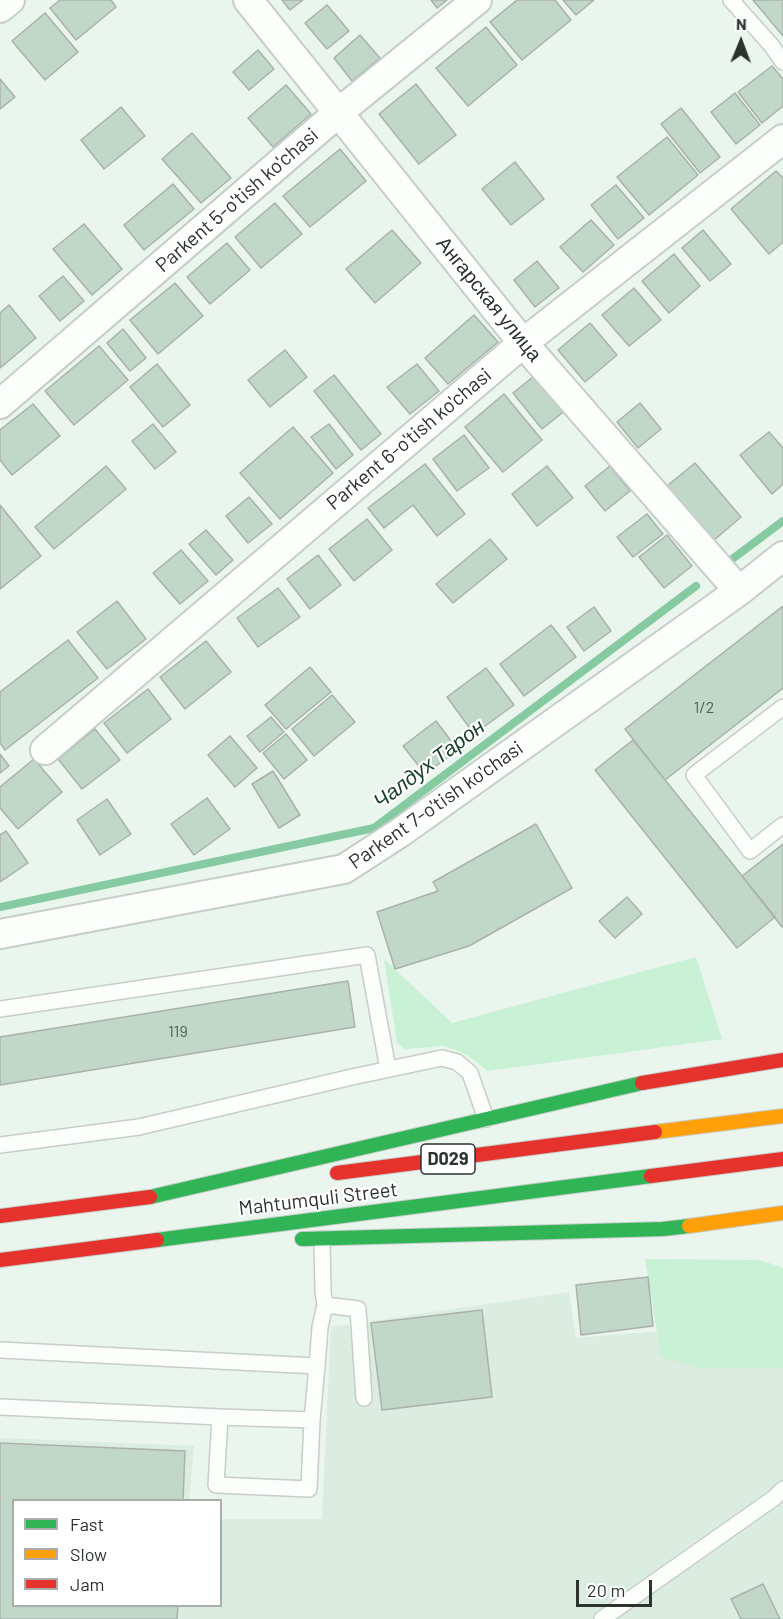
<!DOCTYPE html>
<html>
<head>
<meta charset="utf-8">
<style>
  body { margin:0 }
  #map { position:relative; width:783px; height:1619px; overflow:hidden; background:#eaf5ed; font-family:Barlow,sans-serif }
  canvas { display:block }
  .legend { position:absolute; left:12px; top:1499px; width:210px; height:108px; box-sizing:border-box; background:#fff; border:2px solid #abadab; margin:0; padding:8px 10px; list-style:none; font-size:18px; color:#2c332e }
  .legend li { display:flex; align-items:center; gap:12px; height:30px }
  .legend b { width:30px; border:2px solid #abadab }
  .north { position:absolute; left:711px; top:12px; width:60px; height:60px; -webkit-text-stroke:4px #fff; paint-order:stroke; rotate:1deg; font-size:16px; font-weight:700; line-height:24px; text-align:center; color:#2c332e }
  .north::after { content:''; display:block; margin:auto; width:21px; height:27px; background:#2c332e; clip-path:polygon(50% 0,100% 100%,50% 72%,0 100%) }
  .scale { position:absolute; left:576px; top:1580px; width:76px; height:27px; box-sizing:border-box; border:3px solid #2c332e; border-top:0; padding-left:8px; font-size:18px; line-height:21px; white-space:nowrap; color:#2c332e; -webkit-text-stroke:4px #fff; paint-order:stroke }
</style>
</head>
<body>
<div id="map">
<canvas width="783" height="1619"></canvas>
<ul class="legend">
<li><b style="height:8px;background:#30b455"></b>Fast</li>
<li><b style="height:8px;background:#ff9f0a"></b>Slow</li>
<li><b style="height:8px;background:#e5322d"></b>Jam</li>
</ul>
<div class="north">N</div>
<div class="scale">20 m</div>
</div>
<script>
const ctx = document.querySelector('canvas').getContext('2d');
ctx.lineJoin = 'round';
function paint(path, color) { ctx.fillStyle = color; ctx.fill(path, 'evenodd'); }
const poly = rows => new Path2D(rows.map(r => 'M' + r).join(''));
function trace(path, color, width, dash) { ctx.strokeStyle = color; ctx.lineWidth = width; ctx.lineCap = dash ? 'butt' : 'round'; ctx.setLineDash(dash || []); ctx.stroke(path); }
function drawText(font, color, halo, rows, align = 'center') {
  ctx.font = font + ' Barlow,sans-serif'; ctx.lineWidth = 4.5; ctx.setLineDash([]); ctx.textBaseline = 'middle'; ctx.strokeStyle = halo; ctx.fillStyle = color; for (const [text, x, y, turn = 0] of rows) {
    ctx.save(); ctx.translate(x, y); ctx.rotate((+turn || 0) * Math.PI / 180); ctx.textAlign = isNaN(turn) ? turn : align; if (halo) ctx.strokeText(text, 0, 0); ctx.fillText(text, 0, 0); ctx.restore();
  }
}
const built = poly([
  [783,1268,783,1619,0,1619,0,1438,194,1446,189,1500,14,1500,14,1606,220,1606,221,1519,322,1519,331,1327,569,1292,576,1338,659,1331]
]);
const green = poly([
  [696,957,722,1039,488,1071,467,1055,450,1048,442,1046,407,1049,403,1048,397,1043,384,959,452,1023],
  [645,1259,754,1260,763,1261,783,1268,783,1368,700,1368,661,1357]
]);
const stream = poly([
  [727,563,783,521],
  [0,907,374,828,696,586]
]);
const building = poly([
  [60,0,111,0,116,7,76,40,50,8,60,0],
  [282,0,303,0,290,10,282,0],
  [431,0,447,0,437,8,431,0],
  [517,0,555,0,571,20,522,60,490,22,517,0],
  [563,0,594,0,576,15,563,0],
  [753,0,783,0,783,36,753,0],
  [327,5,349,31,327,49,305,23,327,5],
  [45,13,78,52,45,80,12,41,45,13],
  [486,27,517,65,468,106,436,68,486,27],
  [360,35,380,58,352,81,334,58,360,35],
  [258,50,274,69,249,90,233,72,258,50],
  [772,66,783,79,783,106,762,123,738,92,772,66],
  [0,79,15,97,0,109,0,79],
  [416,84,456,135,419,164,379,114,416,84],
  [286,85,311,114,273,147,248,118,286,85],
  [735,93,760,125,736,144,711,112,735,93],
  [121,107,145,136,104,169,81,140,121,107],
  [681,108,720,157,700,173,661,124,681,108],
  [192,133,231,178,201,203,162,159,192,133],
  [667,137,698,175,649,215,617,177,667,137],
  [340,149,366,181,310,227,283,196,340,149],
  [515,162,544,199,511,225,482,189,515,162],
  [776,171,783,178,783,242,769,254,731,209,776,171],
  [173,184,194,209,144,250,124,225,173,184],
  [616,185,644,218,618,239,591,205,616,185],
  [275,203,302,234,261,268,235,237,275,203],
  [591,220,614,245,583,272,560,247,591,220],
  [84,224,122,269,92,295,53,249,84,224],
  [392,230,421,263,375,303,346,269,392,230],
  [703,230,731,264,710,281,682,248,703,230],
  [227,243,250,270,210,304,187,277,227,243],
  [674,254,700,286,669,313,642,281,674,254],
  [537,261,559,288,535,307,514,280,537,261],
  [63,276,84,301,60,321,39,296,63,276],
  [175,283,203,316,158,354,130,320,175,283],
  [634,288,661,320,629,346,602,315,634,288],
  [9,305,36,338,0,368,0,313,9,305],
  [474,315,498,342,448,384,425,358,474,315],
  [590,323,617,355,585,382,558,350,590,323],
  [123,329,146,358,130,371,107,343,123,329],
  [99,346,128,380,74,425,45,391,99,346],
  [285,350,307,377,270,407,248,380,285,350],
  [157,364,190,405,163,427,130,387,157,364],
  [417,364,439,391,410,414,387,387,417,364],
  [538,373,567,409,542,429,513,393,538,373],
  [334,375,381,434,361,450,314,391,334,375],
  [504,394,542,440,503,472,465,427,504,394],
  [640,403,661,429,638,448,617,422,640,403],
  [33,404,60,436,12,475,0,460,0,430,33,404],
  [153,424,176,452,155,469,132,441,153,424],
  [329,424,353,455,336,469,311,437,329,424],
  [293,427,333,473,280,519,240,473,293,427],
  [769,432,783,448,783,484,772,494,740,455,769,432],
  [464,435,489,468,457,491,433,459,464,435],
  [695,463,741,517,713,541,667,486,695,463],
  [425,464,465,514,437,536,413,505,384,528,368,508,425,464],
  [106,466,126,489,54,549,35,527,106,466],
  [547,466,573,498,537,526,512,494,547,466],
  [610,466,630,491,605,511,585,486,610,466],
  [249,497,272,524,248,543,226,516,249,497],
  [0,505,41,556,0,589,0,505],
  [647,514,663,534,633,557,617,537,647,514],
  [367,519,392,550,354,581,329,549,367,519],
  [206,530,233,560,216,575,189,544,206,530],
  [667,535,692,566,664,588,639,557,667,535],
  [490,539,507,559,453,603,436,584,490,539],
  [181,550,208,581,180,604,153,573,181,550],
  [318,555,341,585,310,609,287,579,318,555],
  [278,588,300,617,258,647,237,618,278,588],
  [117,601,146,639,107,669,77,632,117,601],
  [783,606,783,688,665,780,625,729,783,606],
  [594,607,611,631,584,651,567,627,594,607],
  [551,625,576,657,524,696,500,664,551,625],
  [68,640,98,678,5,750,0,743,0,692,68,640],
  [206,641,231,672,185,709,160,677,206,641],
  [310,667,331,692,286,729,265,705,310,667],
  [486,668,514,705,474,734,447,697,486,668],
  [148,689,171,719,127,753,104,723,148,689],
  [332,695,355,722,314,756,292,729,332,695],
  [271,717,284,732,260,752,247,736,271,717],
  [436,721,458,750,425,774,403,746,436,721],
  [95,729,120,760,82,789,58,759,95,729],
  [286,734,307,760,284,779,263,753,286,734],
  [230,736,257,768,235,787,208,755,230,736],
  [633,740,775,917,737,948,595,770,633,740],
  [0,754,9,766,0,773,0,754],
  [34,759,62,792,18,829,0,808,0,787,34,759],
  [273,771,300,815,279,828,252,784,273,771],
  [207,798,230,829,194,855,171,824,207,798],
  [107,799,131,834,100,855,77,820,107,799],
  [536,824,572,888,469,946,395,969,377,912,438,891,433,882,536,824],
  [6,831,28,863,0,882,0,835,6,831],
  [783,844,783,926,782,927,742,876,783,844],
  [627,897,642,914,615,938,599,921,627,897],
  [348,981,355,1027,0,1085,0,1037,348,981],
  [648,1277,653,1326,581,1335,576,1285,648,1277],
  [482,1310,492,1397,382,1410,371,1323,482,1310],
  [0,1443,185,1451,183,1500,14,1500,14,1606,178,1606,177,1619,0,1619,0,1443],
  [763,1584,780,1619,741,1619,731,1599,763,1584]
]);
const lane = poly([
  [731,0,771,45,783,62],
  [783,707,694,775,750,851,783,825],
  [0,1009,367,955,388,1069],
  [0,1145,139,1127,352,1077,442,1058,457,1062,470,1073,486,1119],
  [322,1239,323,1292,325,1305,358,1309,364,1398],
  [0,1350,317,1366,320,1327,325,1305],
  [0,1407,220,1417],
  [312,1420,220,1417,216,1485,309,1489,312,1420,317,1366],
  [602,1619,774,1498,783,1489]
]);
const street = poly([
  [248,0,523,343,739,591],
  [0,8,10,0],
  [0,404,338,113,477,0],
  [45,750,523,343,783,139],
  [0,934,344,869,401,832,739,591,783,556]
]);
const fast = poly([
  [150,1197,642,1083],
  [302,1239,663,1229,689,1226],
  [157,1240,651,1176]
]);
const slow = poly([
  [655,1132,783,1116],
  [689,1226,783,1213]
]);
const jam = poly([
  [642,1083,783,1060],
  [337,1173,655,1132],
  [651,1176,783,1159],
  [0,1216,150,1197],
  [0,1260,157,1240]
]);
const numberNames = [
  ["1/2",704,708],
  ["119",178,1032]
];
const shields = [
  [448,1159,54]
];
const shieldNames = [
  ["D029",448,1159]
];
const streetNames = [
  ["Parkent 5-o'tish ko'chasi",237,200,-41],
  ["Ангарская улица",489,299,51],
  ["Parkent 6-o'tish ko'chasi",409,439,-40],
  ["Parkent 7-o'tish ko'chasi",436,805,-35],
  ["Mahtumquli Street",318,1199,-7]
];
const waterNames = [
  ["Чалдух Тарон",429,764,-37]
];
paint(built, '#daede0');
paint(green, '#c8f1d6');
trace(stream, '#85caa1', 8);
paint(building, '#c1d8c9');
trace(building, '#aab1ac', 1.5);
trace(lane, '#c6cec9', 18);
trace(street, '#c6cec9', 32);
trace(fast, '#c6cec9', 16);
trace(slow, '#c6cec9', 16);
trace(jam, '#c6cec9', 16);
trace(lane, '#fcfefc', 15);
trace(street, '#fcfefc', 28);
trace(fast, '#30b455', 14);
trace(slow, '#ff9f0a', 14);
trace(jam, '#e5322d', 14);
drawText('16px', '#515c55', null, numberNames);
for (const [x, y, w] of shields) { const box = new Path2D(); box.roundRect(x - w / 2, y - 15, w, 30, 4.5); ctx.fillStyle = '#fff'; ctx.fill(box); trace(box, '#2c332e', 1.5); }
drawText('bold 18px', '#2c332e', null, shieldNames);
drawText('20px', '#2c332e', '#fff', streetNames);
drawText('italic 21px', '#184029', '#fff', waterNames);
</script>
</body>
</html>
